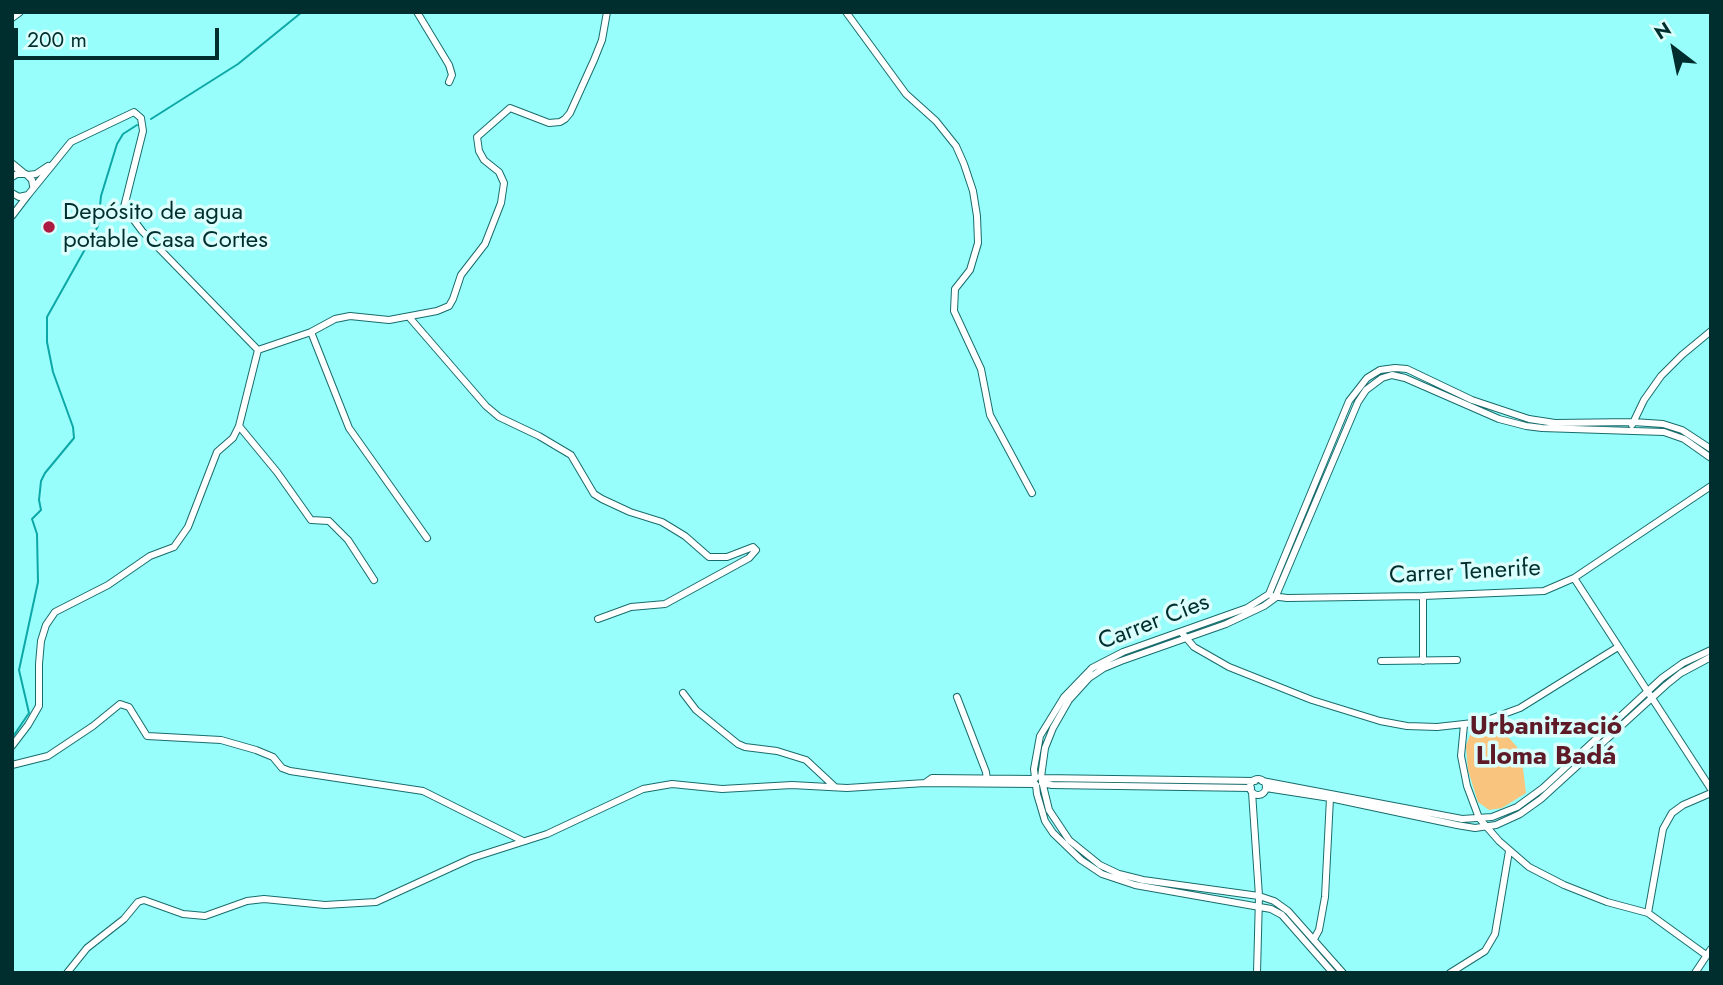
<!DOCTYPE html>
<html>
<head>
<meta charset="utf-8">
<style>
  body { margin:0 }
  #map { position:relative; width:1723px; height:985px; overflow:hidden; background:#98fefb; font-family:Jost,sans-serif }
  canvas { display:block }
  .frame { position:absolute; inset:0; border:14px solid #002e2e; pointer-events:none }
  .north { position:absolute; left:1639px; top:14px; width:70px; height:70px; -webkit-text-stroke:5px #dafffd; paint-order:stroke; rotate:328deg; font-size:19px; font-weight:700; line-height:28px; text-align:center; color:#002e2e }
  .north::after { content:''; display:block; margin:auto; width:24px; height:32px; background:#002e2e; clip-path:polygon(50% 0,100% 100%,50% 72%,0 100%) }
  .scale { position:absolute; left:14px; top:28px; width:205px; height:32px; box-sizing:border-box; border:4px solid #002e2e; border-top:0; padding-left:9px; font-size:21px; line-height:24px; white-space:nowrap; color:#002e2e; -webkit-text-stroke:5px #dafffd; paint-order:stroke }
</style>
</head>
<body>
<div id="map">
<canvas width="1723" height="985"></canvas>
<div class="frame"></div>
<div class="north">N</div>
<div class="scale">200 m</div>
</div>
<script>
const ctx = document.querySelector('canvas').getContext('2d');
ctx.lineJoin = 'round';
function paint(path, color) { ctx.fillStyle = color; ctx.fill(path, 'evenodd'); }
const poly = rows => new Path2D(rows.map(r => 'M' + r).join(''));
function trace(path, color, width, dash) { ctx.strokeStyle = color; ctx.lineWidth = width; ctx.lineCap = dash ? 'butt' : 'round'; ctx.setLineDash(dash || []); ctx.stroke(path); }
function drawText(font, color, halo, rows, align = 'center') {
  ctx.font = font + ' Jost,sans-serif'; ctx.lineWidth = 7; ctx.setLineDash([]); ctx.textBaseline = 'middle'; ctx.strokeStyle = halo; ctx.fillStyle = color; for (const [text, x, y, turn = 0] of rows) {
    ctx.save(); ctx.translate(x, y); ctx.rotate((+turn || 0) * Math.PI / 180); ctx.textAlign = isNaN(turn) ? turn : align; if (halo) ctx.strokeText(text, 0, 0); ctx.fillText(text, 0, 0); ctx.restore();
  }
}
const green = poly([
  [1496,723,1517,747,1522,760,1526,793,1502,808,1489,810,1478,802,1468,770,1466,746,1470,735,1478,729]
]);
const stream = poly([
  [151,119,238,64,302,12],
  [12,738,29,713,19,670,38,582,37,534,32,519,41,510,39,500,41,481,45,473,74,438,73,427,53,372,47,342,47,317,98,226,101,196,117,144,123,134,137,125]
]);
const minor = poly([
  [417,12,449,65,452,75,449,82],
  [846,12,906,94,936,121,956,146,964,164,973,191,977,216,978,243,970,270,955,289,954,311,981,369,990,415,1032,493],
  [12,18,20,12],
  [28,175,36,174,48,166],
  [12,177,17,174,26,174,32,180,33,186],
  [12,193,19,197,28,195,71,142,134,112,141,118,143,131,124,207,142,231,258,350,311,332,335,319,350,316,389,320,437,311,449,306,453,299,461,275,485,244,501,203,504,183,499,172,484,160,479,151,477,137,510,108,549,123,560,122,565,119,570,113,594,60,602,40,607,12],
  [12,216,28,195],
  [409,317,486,406,499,417,539,436,571,455,594,494,602,499,630,512,662,522,685,536,709,557,727,557,753,547,756,550,749,558,665,604,631,607,598,619],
  [311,332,349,428,427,538],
  [1632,425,1644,400,1661,376,1682,355,1711,331],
  [239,426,277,472,311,520,329,521,348,540,374,580],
  [1574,578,1711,789],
  [1269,594,1349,401,1367,378,1380,370,1395,368,1407,369,1472,400,1529,419,1555,423,1633,422,1663,424,1682,430,1711,449],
  [1272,596,1287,598,1423,596,1544,591,1574,578,1711,486],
  [1182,633,1194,647,1229,667,1312,700,1380,721,1407,726,1437,727,1482,722,1520,708,1618,647],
  [1381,661,1457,660],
  [1423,661,1423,596],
  [683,693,696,710,738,744,745,747,777,751,806,760,835,787],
  [957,697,986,772,987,781],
  [1464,725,1461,756,1467,786,1479,818,1499,841,1529,867,1564,885,1607,902,1648,913,1706,955],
  [12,746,28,725,39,706,39,664,41,641,46,625,55,612,108,585,150,556,174,547,188,527,217,452,233,438,239,426,258,350],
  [12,765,48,756,93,726,120,704,129,707,147,736,221,740,256,750,273,757,282,768,290,771,423,791,523,841],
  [1035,778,1034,769,1040,736,1064,697,1092,668,1123,652,1247,608,1269,594],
  [1042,778,1255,781],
  '1250 787a8 8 0 1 1 16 0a8 8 0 1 1-16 0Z',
  [1262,781,1462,819,1492,817,1517,807,1543,788,1662,678,1683,663,1711,650],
  [925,783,932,778,1035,779,1036,777],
  [1042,783,1052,785,1251,788],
  [1036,785,1037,794,1045,821,1053,833,1081,860,1102,874,1135,885,1271,909,1282,915,1333,973],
  [1266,788,1330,798,1457,825,1475,828,1496,825,1520,814,1541,799,1666,685,1681,673,1711,657],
  [1252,792,1259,896,1257,973],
  [1648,913,1663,829,1672,813,1683,805,1711,793],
  [1314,939,1319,930,1325,897,1330,798],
  [67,973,87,948,124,919,138,902,144,900,183,914,205,916,247,901,264,899,325,905,376,902,472,858,547,834,643,789,672,784,722,789,792,785,847,788,925,783,1035,784],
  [1343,973,1288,911,1274,901,1259,896,1143,880,1119,874,1100,865,1069,840,1049,810,1041,777,1045,748,1053,728,1069,700,1089,678,1104,668,1121,661,1226,624,1264,606,1275,598,1358,402,1366,390,1382,378,1392,375,1405,378,1499,419,1526,426,1542,428,1664,432,1684,439,1711,458],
  [1450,973,1485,951,1495,934,1509,851],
  [1695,973,1711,949]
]);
const tertiary = poly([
  [12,164,23,173]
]);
const markers = [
  [49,227,7,"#ae1b41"]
];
const poiNames = [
  ["Depósito de agua",63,213],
  ["potable Casa Cortes",63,241]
];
const streetNames = [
  ["Carrer Tenerife",1465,573,-3],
  ["Carrer Cíes",1154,623,-21]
];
const neighbourhoodNames = [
  ["Urbanització",1546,728],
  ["Lloma Badá",1546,758]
];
paint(green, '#f9c47e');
trace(stream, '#0ca8a7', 2);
trace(minor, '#186d6c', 8);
trace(tertiary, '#186d6c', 9);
trace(minor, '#fff', 6);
trace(tertiary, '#fff', 7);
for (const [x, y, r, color] of markers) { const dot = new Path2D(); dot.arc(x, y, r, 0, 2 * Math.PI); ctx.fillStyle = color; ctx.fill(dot); trace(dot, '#dafffd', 2.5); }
drawText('24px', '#002e2e', '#dafffd', poiNames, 'left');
drawText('24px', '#002e2e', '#dafffd', streetNames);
drawText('bold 26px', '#5f1a27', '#dafffd', neighbourhoodNames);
</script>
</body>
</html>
